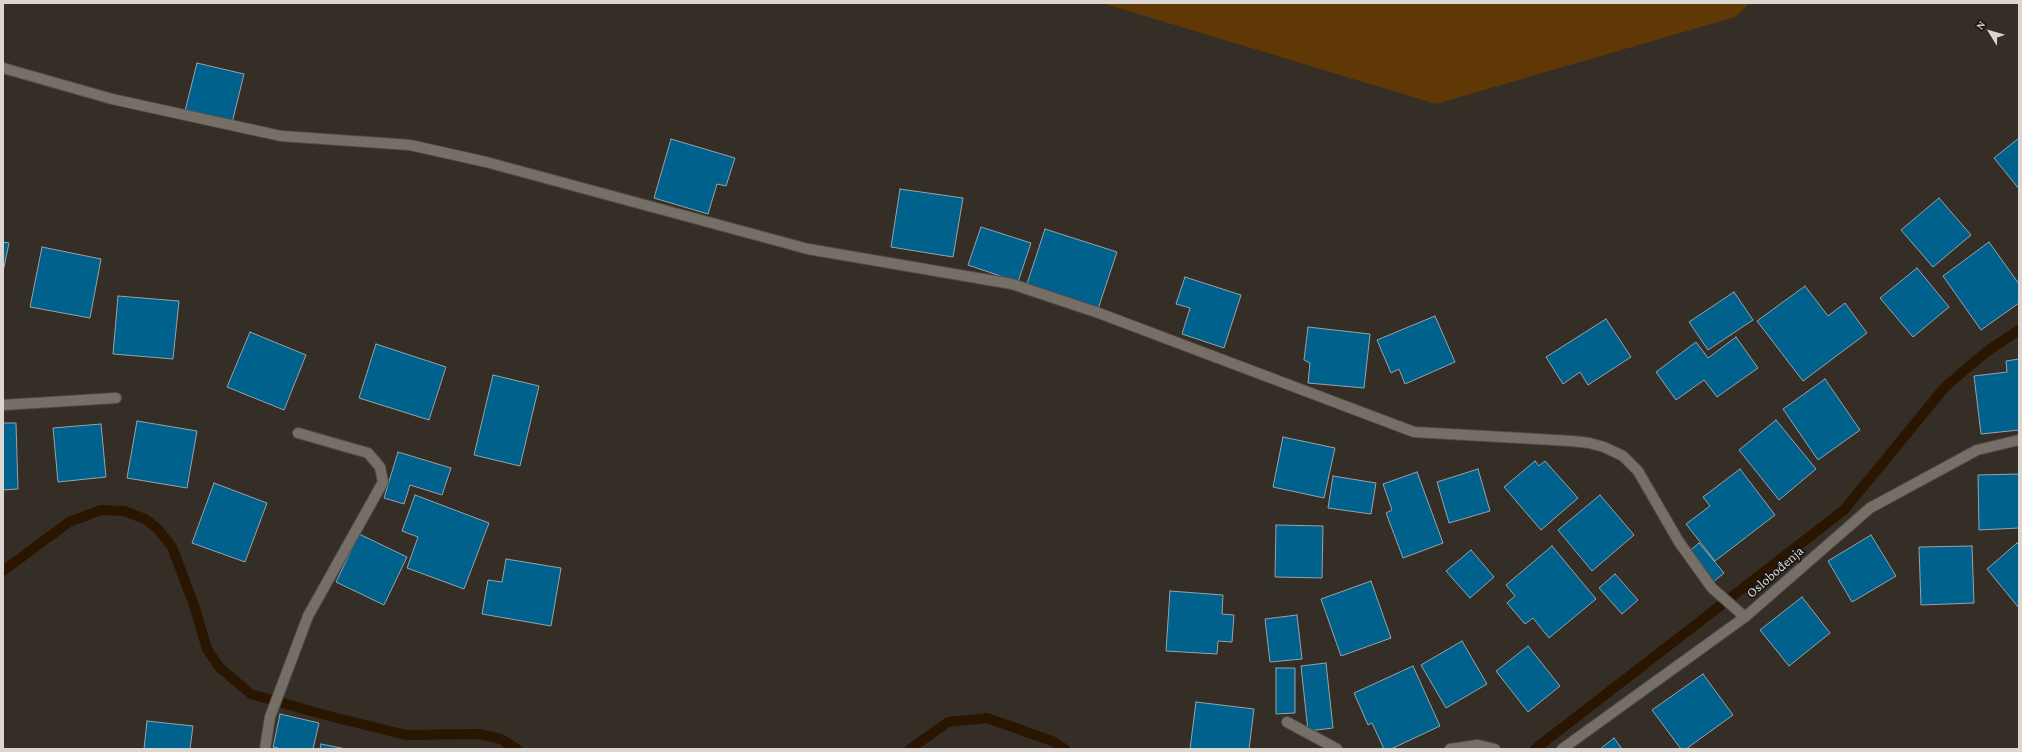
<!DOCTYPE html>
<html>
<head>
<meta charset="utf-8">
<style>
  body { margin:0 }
  #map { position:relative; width:2022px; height:752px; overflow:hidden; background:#342e27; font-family:"Crimson Pro",serif }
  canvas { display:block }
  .frame { position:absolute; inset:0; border:4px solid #dbd6d2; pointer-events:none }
  .north { position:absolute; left:1970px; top:12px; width:40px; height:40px; -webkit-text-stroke:3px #191614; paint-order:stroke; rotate:307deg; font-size:11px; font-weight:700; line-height:16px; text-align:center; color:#dbd6d2 }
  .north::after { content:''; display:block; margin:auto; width:14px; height:18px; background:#dbd6d2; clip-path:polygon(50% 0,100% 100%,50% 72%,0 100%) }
</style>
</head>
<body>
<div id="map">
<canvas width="2022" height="752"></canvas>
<div class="frame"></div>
<div class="north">N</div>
</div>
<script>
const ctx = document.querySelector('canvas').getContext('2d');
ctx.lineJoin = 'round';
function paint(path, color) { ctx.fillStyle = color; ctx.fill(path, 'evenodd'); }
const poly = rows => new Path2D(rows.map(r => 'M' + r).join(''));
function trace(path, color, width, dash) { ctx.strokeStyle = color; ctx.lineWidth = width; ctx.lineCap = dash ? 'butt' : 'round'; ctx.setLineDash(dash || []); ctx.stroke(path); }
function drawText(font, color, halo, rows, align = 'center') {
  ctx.font = font + ' "Crimson Pro",serif'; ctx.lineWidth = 3.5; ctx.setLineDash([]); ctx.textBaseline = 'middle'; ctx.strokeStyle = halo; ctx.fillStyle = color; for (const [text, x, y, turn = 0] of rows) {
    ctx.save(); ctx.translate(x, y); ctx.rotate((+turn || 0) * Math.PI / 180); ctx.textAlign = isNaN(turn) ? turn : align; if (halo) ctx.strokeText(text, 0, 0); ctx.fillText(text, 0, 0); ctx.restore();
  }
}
const green = poly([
  [1102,3,1750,3,1735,17,1436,104]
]);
const stream = poly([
  [3,571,69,522,101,510,124,511,145,519,158,529,172,547,194,605,207,649,220,668,251,694,325,715,406,735,479,734,501,739,517,749],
  [910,749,948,722,987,718,1052,741,1065,749],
  [1535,749,1844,510,1945,387,1986,352,2019,330]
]);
const building = poly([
  [197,63,244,74,232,123,185,111,197,63],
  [2019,138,2019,189,1994,158,2019,138],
  [671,139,735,158,726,186,717,184,708,214,654,198,671,139],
  [900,189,963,198,953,257,891,247,900,189],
  [1939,198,1971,235,1933,267,1901,230,1939,198],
  [981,227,1031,243,1018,282,968,265,981,227],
  [1045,229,1117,252,1098,309,1026,287,1045,229],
  [3,242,9,243,3,272,3,242],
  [1989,242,2019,284,2019,303,1981,330,1943,276,1989,242],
  [42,247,101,259,90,318,30,307,42,247],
  [1917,268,1949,307,1913,337,1880,298,1917,268],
  [1185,277,1241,295,1224,348,1182,334,1190,308,1176,304,1185,277],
  [1805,286,1828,316,1845,303,1867,333,1803,381,1757,321,1805,286],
  [1734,292,1753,320,1708,350,1689,322,1734,292],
  [118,296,179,301,173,359,113,354,118,296],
  [1435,316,1455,362,1405,384,1399,369,1391,373,1377,340,1435,316],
  [1606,319,1631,357,1588,385,1580,372,1563,384,1546,357,1606,319],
  [1308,327,1370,334,1364,388,1308,383,1310,363,1304,360,1308,327],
  [250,332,306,355,284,410,227,387,250,332],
  [1736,337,1758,368,1717,397,1704,380,1676,400,1656,372,1696,342,1708,358,1736,337],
  [376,344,446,367,429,420,359,398,376,344],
  [2019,359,2019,430,1981,434,1974,376,2007,372,2006,361,2019,359],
  [493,375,539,386,520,466,474,455,493,375],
  [1825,379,1860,430,1818,460,1783,409,1825,379],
  [1776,420,1816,469,1779,500,1739,450,1776,420],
  [137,421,197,431,187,488,127,478,137,421],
  [3,423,16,423,18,489,3,490,3,423],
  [101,424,106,477,58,482,53,428,101,424],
  [1283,437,1335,448,1324,498,1273,487,1283,437],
  [398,452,451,468,442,495,410,485,404,504,384,498,398,452],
  [1535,461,1539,466,1545,461,1578,498,1541,530,1504,487,1535,461],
  [1478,469,1490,511,1449,523,1437,482,1478,469],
  [1740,469,1775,515,1715,561,1686,524,1710,506,1703,497,1740,469],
  [1417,472,1443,543,1403,558,1386,513,1392,510,1383,484,1417,472],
  [2019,474,2019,528,1979,530,1978,475,2019,474],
  [1333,476,1376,483,1371,514,1328,508,1333,476],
  [214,483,267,503,245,562,192,543,214,483],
  [415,495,489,523,464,589,407,568,418,537,402,531,415,495],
  [1600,495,1634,535,1592,571,1558,530,1600,495],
  [1276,525,1323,526,1322,578,1275,577,1276,525],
  [359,534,407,557,384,605,336,582,359,534],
  [1871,535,1896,576,1852,602,1828,561,1871,535],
  [1699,543,1724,573,1712,583,1687,553,1699,543],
  [2017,543,2019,545,2019,608,1987,569,2017,543],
  [1552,546,1596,599,1549,638,1533,618,1525,624,1507,603,1515,596,1506,585,1552,546],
  [1972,546,1974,603,1921,605,1919,547,1972,546],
  [1471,550,1494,577,1470,598,1446,571,1471,550],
  [506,559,561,568,551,626,482,614,488,580,502,582,506,559],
  [1615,574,1638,600,1622,614,1599,588,1615,574],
  [1371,581,1391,638,1341,656,1321,599,1371,581],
  [1170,591,1223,595,1222,614,1234,615,1232,642,1218,641,1217,654,1166,651,1170,591],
  [1802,597,1830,633,1789,666,1760,630,1802,597],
  [1297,615,1302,659,1270,662,1265,619,1297,615],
  [1462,641,1487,684,1446,708,1421,665,1462,641],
  [1528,646,1560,686,1528,712,1496,671,1528,646],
  [1326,663,1333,728,1308,731,1301,666,1326,663],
  [1413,666,1440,726,1391,749,1384,749,1372,723,1368,725,1354,693,1413,666],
  [1276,668,1295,668,1295,713,1276,714,1276,668],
  [1703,674,1733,715,1686,749,1681,749,1652,710,1703,674],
  [1196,702,1254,709,1249,749,1190,749,1196,702],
  [280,714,319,723,313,749,282,749,273,747,280,714],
  [147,721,193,726,190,749,144,749,147,721],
  [1614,738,1622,749,1600,749,1614,738],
  [321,744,346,749,320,749,321,744]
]);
const service = poly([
  [1287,722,1337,749],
  [1450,749,1478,745,1495,749]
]);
const minor = poly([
  [3,68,112,99,281,136,410,145,486,162,808,249,1012,284,1096,312,1414,432,1572,441,1589,443,1604,447,1623,456,1638,471,1679,542,1712,588,1745,617],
  [3,405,116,398],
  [265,749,270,717,308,616,383,482,380,467,368,453,298,433],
  [1562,749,1745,617,1870,508,1977,450,2019,440]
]);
const streetNames = [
  ["Oslobođenja",1775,572,-41]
];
paint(green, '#5f3805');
trace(stream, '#2a1500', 10);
paint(building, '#00628c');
trace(building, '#99a2a8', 1);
trace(service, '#514c46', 12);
trace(minor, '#514c46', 12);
trace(service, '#766f68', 10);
trace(minor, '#766f68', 10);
drawText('14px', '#dbd6d2', '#191614', streetNames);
</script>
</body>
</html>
